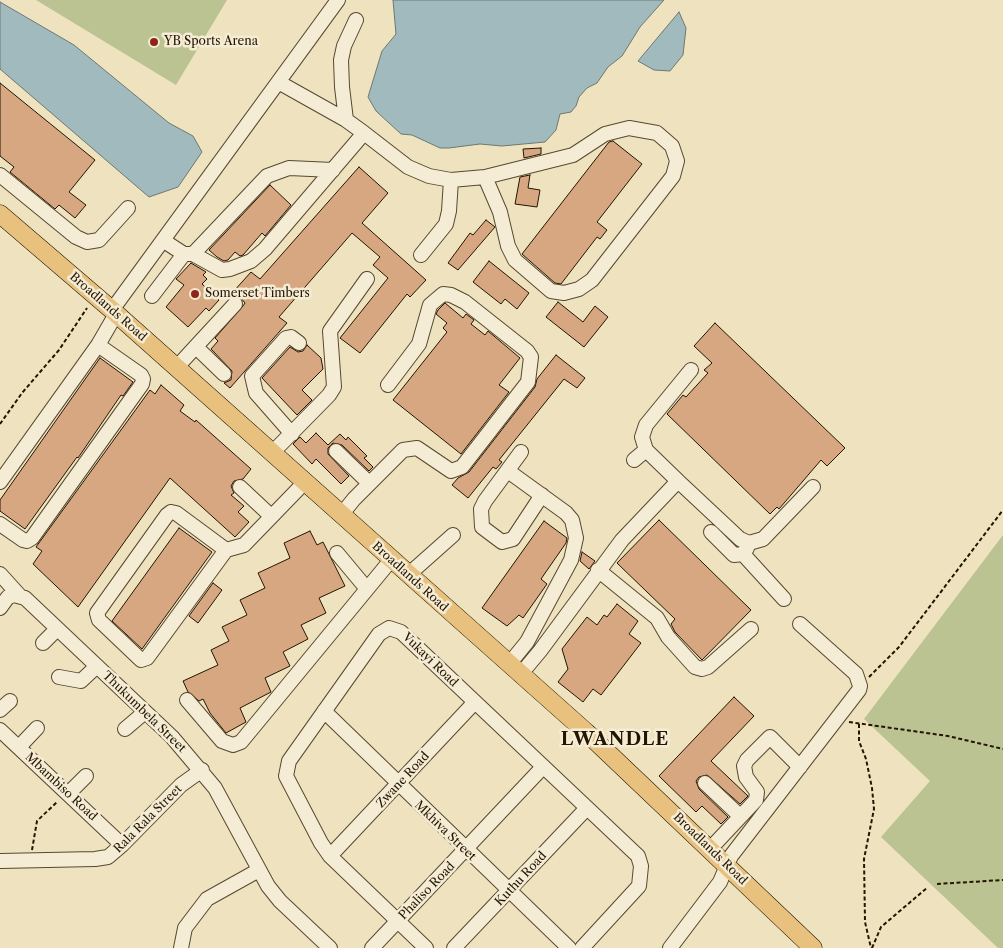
<!DOCTYPE html>
<html>
<head>
<meta charset="utf-8">
<style>
  body { margin:0 }
  canvas { display:block; background:#efe2be }
</style>
</head>
<body>
<canvas width="1003" height="948"></canvas>
<script>
const ctx = document.querySelector('canvas').getContext('2d');
ctx.lineJoin = 'round';
function paint(path, color) { ctx.fillStyle = color; ctx.fill(path, 'evenodd'); }
const poly = rows => new Path2D(rows.map(r => 'M' + r).join(''));
function trace(path, color, width, dash) { ctx.strokeStyle = color; ctx.lineWidth = width; ctx.lineCap = dash ? 'butt' : 'round'; ctx.setLineDash(dash || []); ctx.stroke(path); }
function drawText(font, color, halo, rows, align = 'center') {
  ctx.font = font + ' "Libre Caslon Text",serif'; ctx.lineWidth = 5; ctx.setLineDash([]); ctx.textBaseline = 'middle'; ctx.strokeStyle = halo; ctx.fillStyle = color; for (const [text, x, y, turn = 0] of rows) {
    ctx.save(); ctx.translate(x, y); ctx.rotate((+turn || 0) * Math.PI / 180); ctx.textAlign = isNaN(turn) ? turn : align; if (halo) ctx.strokeText(text, 0, 0); ctx.fillText(text, 0, 0); ctx.restore();
  }
}
const green = poly([
  [36,0,227,0,176,85],
  [1003,535,1003,948,998,948,881,837,930,781,864,719]
]);
const water = poly([
  [393,0,664,0,640,27,622,56,608,67,597,83,587,88,579,97,576,106,571,112,560,114,556,130,545,142,502,146,480,144,449,148,440,148,412,135,401,134,376,111,368,97,382,51,396,34,393,0],
  [0,2,74,45,169,123,193,136,202,152,178,187,149,197,0,69,0,2],
  [679,12,686,28,683,55,670,71,654,70,638,61,679,12]
]);
const building = poly([
  [0,83,95,160,69,192,86,205,75,218,59,205,55,209,10,172,14,167,0,156,0,83],
  [613,141,642,164,597,222,607,230,600,239,597,237,561,284,555,283,522,254,609,142,613,141],
  [541,148,541,154,524,158,523,149,541,148],
  [359,167,388,193,362,223,426,280,410,297,407,294,360,353,340,338,388,278,373,265,380,257,352,233,279,317,287,323,230,388,224,383,231,380,232,371,211,349,218,341,215,338,243,306,245,303,241,298,233,292,251,272,260,279,359,167],
  [530,175,528,188,540,190,537,207,515,204,520,177,530,175],
  [270,185,291,205,265,236,262,233,243,255,240,256,235,252,228,260,224,261,217,257,209,250,270,185],
  [486,220,495,227,458,270,448,263,470,233,473,235,486,220],
  [489,261,529,293,517,309,505,299,501,304,473,282,489,261],
  [191,263,206,272,203,275,207,279,202,284,219,300,209,311,206,308,188,327,166,307,184,285,176,279,191,263],
  [558,302,583,322,595,306,608,317,584,347,546,317,558,302],
  [445,303,463,318,466,314,474,320,471,324,485,335,488,331,520,358,499,385,509,392,461,454,393,400,447,332,443,328,447,323,436,314,438,310,445,303],
  [715,323,845,448,827,466,821,460,779,509,777,507,770,514,667,414,683,395,686,397,708,373,704,370,712,363,694,346,715,323],
  [307,345,321,358,323,369,302,390,312,400,297,415,262,378,290,347,298,352,303,351,307,345],
  [556,355,585,378,577,388,564,379,499,460,502,462,496,469,493,467,468,498,452,485,458,478,469,472,535,387,537,379,556,355],
  [100,358,133,382,123,396,121,395,78,458,77,457,25,529,0,511,0,500,100,358],
  [161,385,184,405,180,411,195,422,196,420,251,469,243,479,234,481,231,486,234,493,231,495,244,506,238,512,249,522,235,537,170,478,78,607,33,564,42,551,36,547,150,390,155,394,161,385],
  [316,433,328,445,340,434,346,440,348,437,367,456,364,458,373,467,369,471,342,445,333,443,328,448,328,454,349,476,341,484,316,459,312,464,293,444,300,437,306,443,316,433],
  [659,520,751,610,702,660,675,632,671,624,675,619,617,563,659,520],
  [544,521,567,538,566,543,541,579,547,584,523,618,519,615,507,626,482,608,544,521],
  [179,528,212,552,142,649,112,621,179,528],
  [310,531,317,545,323,542,345,586,319,598,326,613,301,625,308,639,283,652,290,666,265,678,271,692,240,708,246,722,226,733,210,713,203,699,199,701,188,692,183,681,218,665,211,650,229,641,222,627,247,615,240,600,265,588,258,573,290,558,284,543,310,531],
  [582,552,595,561,589,569,580,561,582,552],
  [213,583,222,590,198,623,189,616,213,583],
  [617,604,638,621,629,634,641,643,601,695,593,689,583,702,558,682,568,669,562,649,587,617,597,625,604,615,607,617,617,604],
  [734,697,754,716,711,761,748,796,740,804,707,775,699,777,696,781,699,789,728,817,721,824,702,806,696,812,659,776,734,697]
]);
const path = poly([
  [0,424,22,393,59,350,87,308],
  [869,677,899,647,1003,510],
  [849,722,948,736,1003,749],
  [859,724,859,741,866,759,872,788,874,809,864,859,865,922,871,948],
  [32,850,37,821,58,801],
  [937,884,1003,880],
  [872,948,881,927,928,887]
]);
const minor = poly([
  [280,83,346,120,364,133],
  [346,120,342,87,341,60,344,46,356,20],
  [0,175,76,237,87,242,99,240,128,208],
  [164,241,184,254,193,254,222,270,230,269,251,261,265,249,364,133,408,167,429,176,451,180,485,177,573,155,605,134,629,128,657,133,672,146,677,161,673,176,592,280,579,289,564,293,551,291,515,260,508,246,500,212,485,177],
  [193,254,267,176,289,168,333,170],
  [421,255,446,224,449,211,451,180],
  [152,296,184,254],
  [112,310,338,0],
  [196,347,224,374],
  [176,368,235,304],
  [292,434,256,393,252,376,286,338,291,337,299,343],
  [336,451,369,483],
  [521,452,485,501,481,509,482,527,502,542,513,539,542,495],
  [272,453,329,395,334,387,330,331,367,279],
  [634,460,646,450],
  [508,471,566,513,572,520,576,538,571,560,527,642,509,664],
  [678,481,740,539,749,543,763,539,813,487],
  [0,482,98,345,116,314],
  [240,487,271,516],
  [171,512,176,513,226,550,147,658,141,660,99,620,97,613,167,515,171,512],
  [341,515,354,499,403,450,417,448,451,471,462,467,528,382,531,357,527,351,465,302,451,295,443,294,430,305,419,344,388,385],
  [0,524,23,540,27,541,32,538,142,384,143,379,141,375,98,345],
  [711,532,734,555,743,554,747,548],
  [226,550,244,545,305,482],
  [337,553,367,589],
  [743,554,784,599],
  [598,570,657,618,668,637,695,667,702,669,708,667,751,629],
  [0,574,19,595],
  [408,575,453,535],
  [0,608,8,597,14,595,25,598,172,737,215,788,268,886,280,901,330,948],
  [43,643,57,629],
  [520,675,540,651,622,540,678,481,646,450,642,437,646,425,691,370],
  [59,677,81,681,97,666],
  [187,700,222,741,233,745,241,742,391,560],
  [0,710,10,701],
  [324,711,569,948],
  [125,729,145,712],
  [0,730,122,845],
  [19,747,37,728],
  [705,783,740,816],
  [68,794,86,776],
  [710,849,756,800,757,792,746,777,744,766,747,760,770,737,800,767],
  [330,856,474,703],
  [0,861,95,859,108,857,122,845,181,785,202,770],
  [181,948,185,928,207,899,259,870],
  [372,948,542,768],
  [426,948,330,856,321,843,286,776,289,761,379,634,389,628,401,632,638,856,641,866,639,886,582,948],
  [454,948,586,809],
  [670,948,720,882,731,856,859,690,860,686,856,674,800,624]
]);
const major = poly([
  [0,214,112,310,586,732,813,948]
]);
const markers = [
  [154,42,5,"#8f2418"],
  [195,294,5,"#8f2418"]
];
const poiNames = [
  ["YB Sports Arena",164,42],
  ["Somerset Timbers",205,294]
];
const streetNames = [
  ["Broadlands Road",108,307,41],
  ["Broadlands Road",410,577,42],
  ["Vukayi Road",430,660,44],
  ["Thukumbela Street",144,712,44],
  ["Zwane Road",403,780,-47],
  ["Mbambiso Road",61,787,43],
  ["Rala Rala Street",148,819,-45],
  ["Mkhiva Street",445,831,44],
  ["Broadlands Road",710,849,44],
  ["Kuthu Road",521,879,-47],
  ["Phaliso Road",427,891,-46]
];
const districtNames = [
  ["LWANDLE",615,740]
];
paint(green, '#bac391');
paint(water, '#a0babd');
trace(water, '#6e7871', 1);
paint(building, '#d6a781');
trace(building, '#241500', 1);
trace(minor, '#574830', 16);
trace(major, '#241500', 19);
trace(path, '#241500', 2, [4, 2.5]);
trace(minor, '#f5ecd5', 14);
trace(major, '#e8c17f', 18);
for (const [x, y, r, color] of markers) { const dot = new Path2D(); dot.arc(x, y, r, 0, 2 * Math.PI); ctx.fillStyle = color; ctx.fill(dot); trace(dot, '#f5ecd5', 2); }
drawText('12px', '#241500', '#f5ecd5', poiNames, 'left');
drawText('12px', '#241500', '#f5ecd5', streetNames);
ctx.letterSpacing = '1px';
drawText('bold 18px', '#241500', '#f5ecd5', districtNames);
ctx.letterSpacing = '0px';
</script>
</body>
</html>
